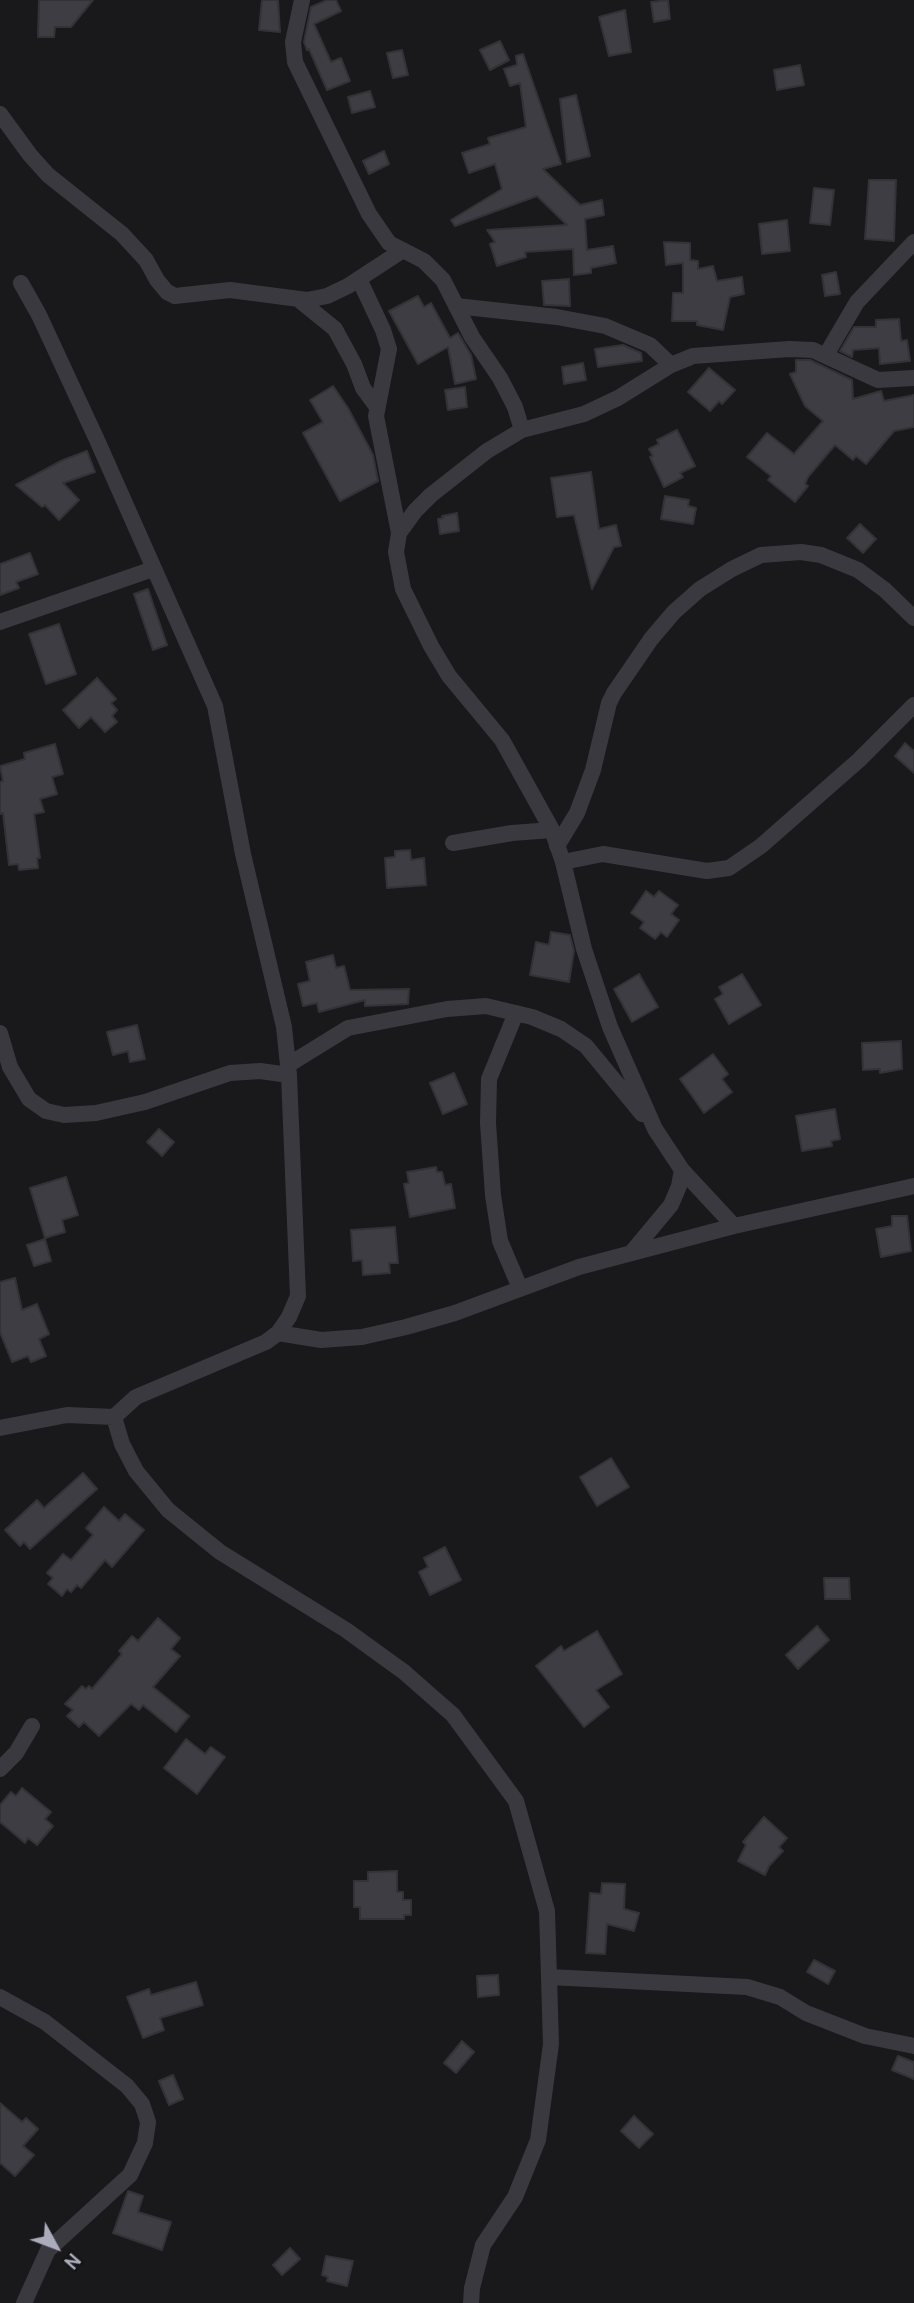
<!DOCTYPE html>
<html>
<head>
<meta charset="utf-8">
<style>
  body { margin:0 }
  #map { position:relative; width:914px; height:2303px; overflow:hidden; background:#19191b; font-family:Cabin,sans-serif }
  canvas { display:block }
  .north { position:absolute; left:21px; top:2212px; width:70px; height:70px; -webkit-text-stroke:5px #141416; paint-order:stroke; rotate:131deg; font-size:19px; font-weight:700; line-height:28px; text-align:center; color:#aaacbc }
  .north::after { content:''; display:block; margin:auto; width:24px; height:32px; background:#aaacbc; clip-path:polygon(50% 0,100% 100%,50% 72%,0 100%) }
</style>
</head>
<body>
<div id="map">
<canvas width="914" height="2303"></canvas>
<div class="north">N</div>
</div>
<script>
const ctx = document.querySelector('canvas').getContext('2d');
ctx.lineJoin = 'round';
function paint(path, color) { ctx.fillStyle = color; ctx.fill(path, 'evenodd'); }
const poly = rows => new Path2D(rows.map(r => 'M' + r).join(''));
function trace(path, color, width, dash) { ctx.strokeStyle = color; ctx.lineWidth = width; ctx.lineCap = dash ? 'butt' : 'round'; ctx.setLineDash(dash || []); ctx.stroke(path); }
const building = poly([
  [39,0,93,0,71,27,55,27,54,37,38,37,39,0],
  [262,0,278,0,280,32,259,30,262,0],
  [327,0,336,0,341,11,314,24,331,62,341,58,350,81,327,90,309,49,307,50,304,42,311,7,327,0],
  [668,0,670,19,654,22,651,2,668,0],
  [625,10,631,52,609,56,599,17,625,10],
  [500,41,509,60,490,70,480,50,500,41],
  [402,50,408,75,393,78,387,53,402,50],
  [523,54,561,164,543,169,580,205,602,200,604,215,585,219,587,250,613,246,616,263,591,268,591,273,574,275,573,249,525,252,526,257,497,266,490,244,495,242,487,230,567,225,537,196,455,226,451,220,502,189,495,164,469,173,462,153,490,144,488,138,526,127,520,83,510,86,504,69,517,65,516,56,523,54],
  [800,65,804,85,777,90,774,70,800,65],
  [370,91,375,107,352,113,348,97,370,91],
  [576,95,590,156,567,162,560,99,576,95],
  [384,151,389,164,369,174,363,161,384,151],
  [869,180,896,180,894,241,865,239,869,180],
  [814,188,834,190,830,225,810,223,814,188],
  [787,220,790,251,762,254,759,224,787,220],
  [664,242,690,243,690,260,698,261,698,269,713,266,717,281,742,277,744,294,730,297,723,330,697,325,697,321,672,321,673,293,683,293,683,263,666,265,664,242],
  [836,272,840,294,825,296,822,275,836,272],
  [569,279,570,306,544,305,542,281,569,279],
  [418,296,424,307,431,303,450,338,458,333,471,355,476,379,455,384,448,347,418,364,389,311,418,296],
  [899,319,901,341,907,340,910,361,880,364,879,348,853,350,852,357,840,351,854,327,876,327,876,320,899,319],
  [623,345,641,353,642,361,598,367,595,349,623,345],
  [796,360,810,360,852,380,853,399,881,391,884,401,914,395,914,427,894,431,866,464,856,456,853,460,835,445,808,477,805,484,808,486,795,502,768,480,771,476,747,457,767,433,794,454,823,421,805,406,790,374,796,372,796,360],
  [583,363,586,380,564,384,562,367,583,363],
  [709,368,735,390,722,404,719,401,710,411,688,392,709,368],
  [333,386,348,408,373,455,378,481,340,501,303,433,323,422,310,400,333,386],
  [465,387,467,407,448,410,445,390,465,387],
  [677,430,695,466,680,473,683,477,664,487,650,457,653,456,649,449,659,444,657,440,677,430],
  [87,451,95,472,63,483,79,500,59,520,45,505,42,507,16,485,63,460,87,451],
  [591,472,599,529,616,525,621,546,614,547,592,589,574,515,557,517,551,478,591,472],
  [665,496,689,500,688,506,696,508,693,524,661,519,665,496],
  [457,513,459,531,440,534,438,519,443,518,442,516,457,513],
  [860,524,876,539,863,553,847,538,860,524],
  [30,553,38,574,16,582,19,588,0,595,0,564,30,553],
  [148,589,167,645,153,650,134,594,148,589],
  [59,624,76,674,46,684,29,634,59,624],
  [97,678,116,699,111,703,117,710,112,716,117,722,105,732,91,717,79,728,63,710,97,678],
  [905,743,914,751,914,773,895,756,905,743],
  [55,744,63,774,52,777,57,794,40,799,44,812,34,814,40,858,37,858,38,868,19,870,18,864,9,865,3,813,0,814,0,782,3,781,0,766,25,759,24,753,55,744],
  [410,850,411,860,424,858,426,885,387,888,385,858,395,857,395,851,410,850],
  [646,891,654,897,659,891,678,905,671,914,679,920,667,937,661,932,655,939,640,928,644,922,631,913,646,891],
  [551,932,570,935,574,951,569,982,530,975,536,942,549,945,551,932],
  [333,955,336,968,344,966,350,990,409,989,408,1004,365,1006,365,1000,319,1012,317,1003,303,1006,298,984,310,981,306,962,333,955],
  [639,974,658,1007,632,1022,614,989,639,974],
  [742,974,761,1005,729,1024,715,999,723,994,719,987,742,974],
  [137,1025,145,1059,130,1062,128,1051,113,1055,107,1032,137,1025],
  [901,1041,902,1069,880,1073,880,1069,863,1070,862,1043,901,1041],
  [713,1054,728,1074,722,1079,732,1092,704,1113,680,1079,713,1054],
  [454,1073,467,1104,443,1114,430,1083,454,1073],
  [835,1109,840,1139,831,1141,832,1146,802,1151,796,1116,835,1109],
  [159,1129,174,1142,162,1156,147,1142,159,1129],
  [436,1167,437,1172,442,1172,445,1185,451,1184,455,1208,410,1217,404,1184,409,1183,407,1172,436,1167],
  [66,1177,78,1215,62,1220,65,1232,45,1238,30,1188,66,1177],
  [892,1216,907,1216,911,1251,881,1257,876,1229,892,1226,892,1216],
  [395,1227,398,1263,389,1263,390,1273,363,1275,362,1260,353,1261,351,1230,395,1227],
  [45,1239,51,1261,34,1266,27,1245,45,1239],
  [15,1278,22,1310,37,1304,49,1334,39,1339,46,1356,31,1362,28,1356,12,1362,0,1332,0,1282,15,1278],
  [611,1458,629,1487,597,1506,580,1477,611,1458],
  [83,1473,97,1489,30,1549,24,1542,20,1546,5,1530,37,1500,44,1508,83,1473],
  [104,1507,119,1521,125,1514,144,1530,112,1567,105,1560,81,1588,77,1585,71,1592,67,1589,62,1596,48,1584,53,1578,47,1573,63,1554,71,1560,93,1535,86,1528,104,1507],
  [445,1547,461,1580,430,1595,419,1572,428,1567,424,1558,445,1547],
  [824,1578,849,1578,850,1599,825,1599,824,1578],
  [158,1618,180,1638,171,1649,180,1656,153,1687,189,1716,176,1732,143,1705,139,1710,131,1704,99,1736,84,1722,79,1727,67,1716,73,1710,65,1704,82,1686,86,1689,89,1686,92,1689,122,1654,119,1651,132,1636,138,1641,158,1618],
  [817,1626,829,1640,798,1669,786,1655,817,1626],
  [597,1631,622,1674,596,1690,609,1707,584,1727,536,1666,561,1646,564,1651,597,1631],
  [186,1739,205,1754,211,1747,225,1757,197,1794,164,1768,186,1739],
  [22,1788,51,1812,45,1819,53,1826,37,1845,28,1838,25,1843,0,1822,0,1805,11,1792,16,1796,22,1788],
  [764,1817,787,1838,779,1847,783,1851,769,1866,765,1875,738,1861,746,1845,743,1842,764,1817],
  [397,1871,397,1892,403,1892,403,1900,411,1900,411,1915,404,1915,404,1919,360,1919,360,1907,354,1907,354,1881,368,1881,368,1872,397,1871],
  [602,1883,625,1884,624,1909,639,1913,634,1931,607,1924,605,1954,586,1953,590,1893,601,1894,602,1883],
  [814,1960,835,1971,828,1984,807,1972,814,1960],
  [498,1975,499,1995,478,1997,477,1976,498,1975],
  [196,1982,203,2005,160,2018,164,2030,143,2038,127,1997,149,1989,151,1995,196,1982],
  [462,2041,474,2052,456,2073,444,2063,462,2041],
  [898,2056,914,2062,914,2079,892,2070,898,2056],
  [173,2075,183,2099,169,2105,159,2081,173,2075],
  [0,2103,22,2122,26,2118,38,2129,23,2146,34,2155,15,2176,0,2163,0,2103],
  [634,2116,653,2134,639,2148,621,2131,634,2116],
  [128,2191,143,2196,138,2212,171,2222,162,2250,113,2233,128,2191],
  [290,2248,300,2259,282,2275,273,2265,290,2248],
  [326,2256,353,2261,347,2286,327,2281,328,2277,322,2275,326,2256]
]);
const street = poly([
  [302,0,293,42,295,62,369,214,389,243,424,261,443,280,472,337,500,378,515,407,522,430],
  [0,114,30,155,48,175,122,234,146,260,157,280,167,292,175,296,230,290,307,300,327,296,348,286,403,250],
  [359,279,383,330,389,349,376,416,399,533],
  [21,283,39,315,97,440,215,706,243,854,284,1027,289,1075,298,1296,289,1317,278,1333,266,1342,136,1397,114,1417,122,1444,136,1471,168,1510,220,1552,346,1630,404,1672,453,1715,516,1801,547,1911,551,2044,538,2140,515,2197,483,2245,472,2288,471,2303],
  [298,299,335,329,354,364,363,388,377,407],
  [456,306,557,317,605,326,650,345,671,365],
  [826,355,857,302,914,242],
  [0,622,153,569],
  [453,843,512,833,552,830],
  [557,846,577,813,593,770,609,703,614,693,651,639,674,612,700,589,732,569,761,555,801,552,821,555,858,570,885,590,914,618],
  [563,862,603,854,707,871,729,868,761,846,859,760,914,705],
  [516,1013,489,1079,488,1123,493,1195,500,1241,520,1288],
  [0,1033,10,1067,29,1099,46,1111,64,1115,96,1113,145,1102,230,1073,260,1071,289,1075],
  [288,1065,348,1028,447,1009,486,1006,532,1017,561,1029,586,1046,642,1114],
  [734,1226,682,1170,655,1129,610,1027,584,949,563,862,552,830,502,740,449,676,431,646,403,589,396,552,399,533,415,511,431,495,487,451,522,430,584,414,618,398,671,365,693,356,789,349,813,350,878,380,914,378],
  [631,1253,671,1205,679,1186,682,1170],
  [278,1333,321,1340,362,1337,406,1327,455,1313,579,1267,734,1226,914,1186],
  [0,1428,67,1415,114,1417],
  [0,1769,16,1753,32,1726],
  [549,1977,747,1987,780,1997,806,2013,865,2036,914,2046],
  [0,1997,45,2022,127,2086,142,2104,148,2122,145,2143,130,2175,48,2250,24,2303]
]);
paint(building, '#3e3d43');
trace(building, '#333237', 2);
trace(street, '#3a3940', 16);
</script>
</body>
</html>
